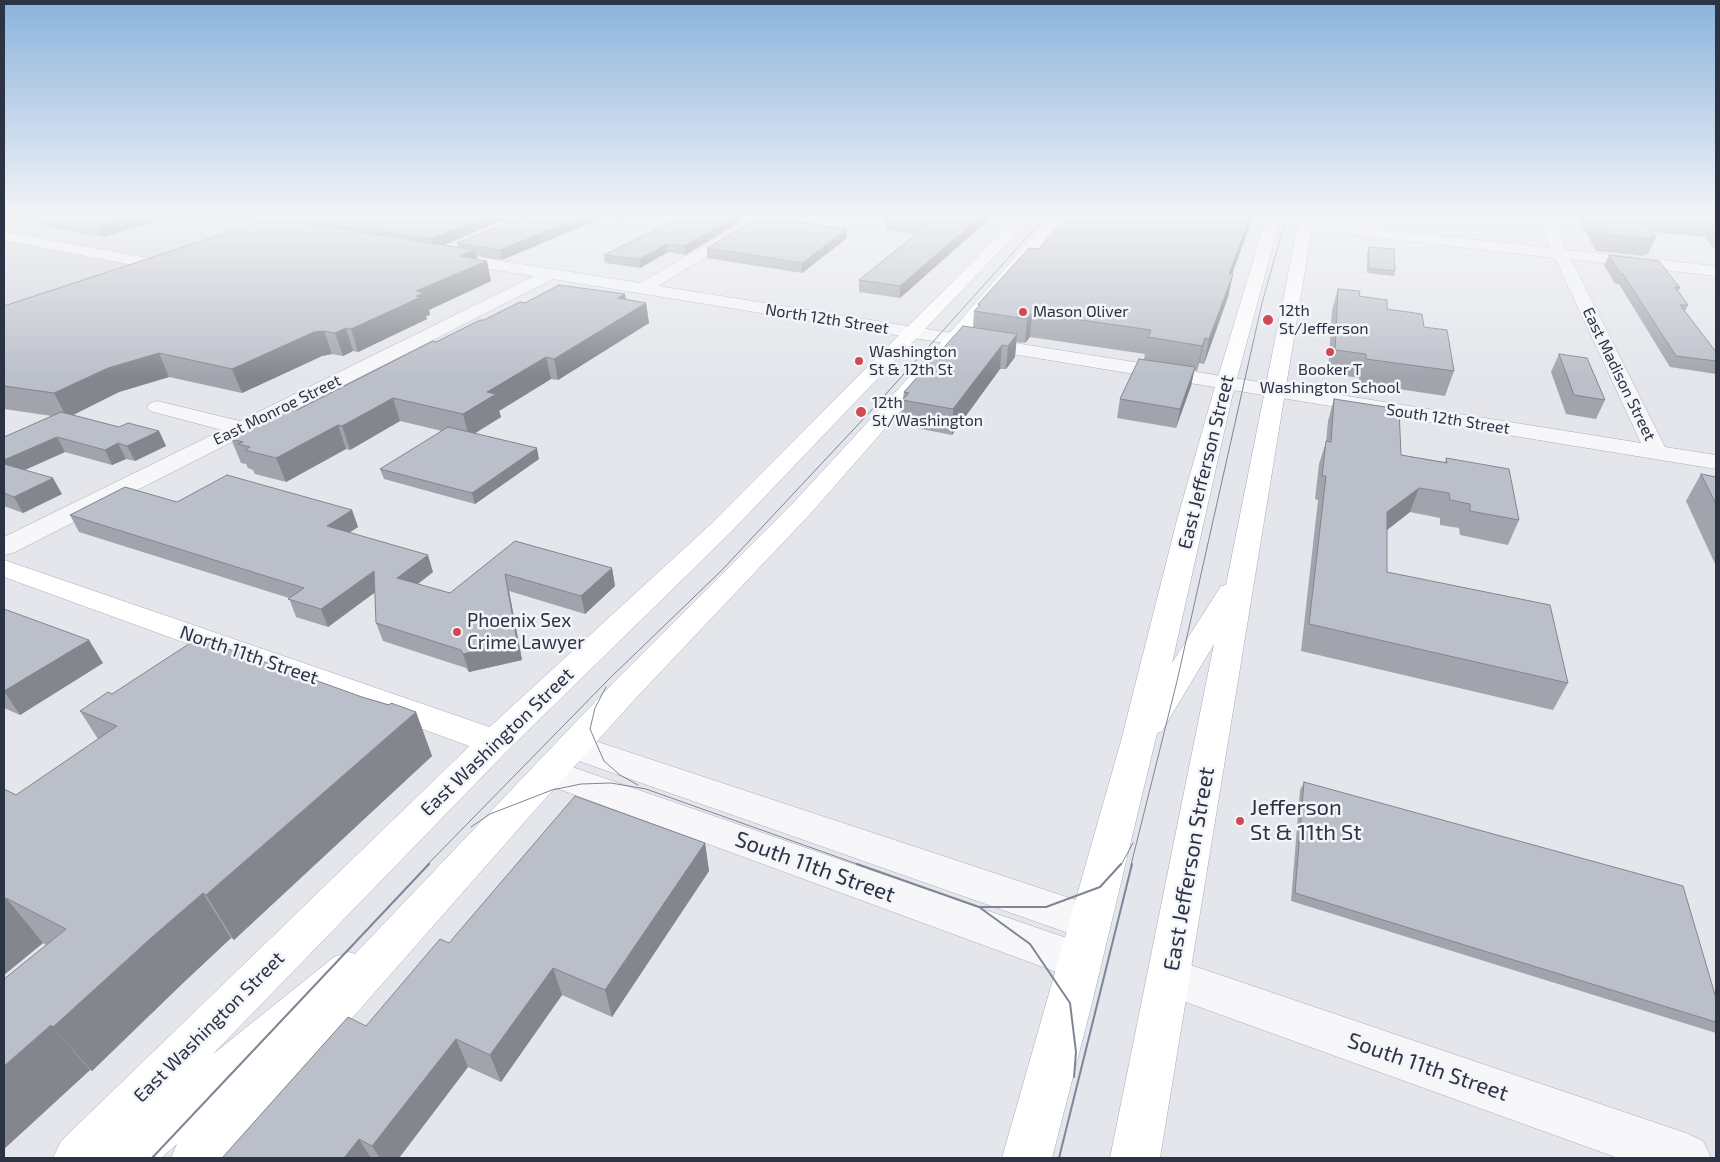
<!DOCTYPE html>
<html>
<head>
<meta charset="utf-8">
<style>
  body { margin:0 }
  #map { position:relative; width:1720px; height:1162px; overflow:hidden; background:#e4e6ec; font-family:"Exo 2",sans-serif }
  canvas { display:block }
  .frame { position:absolute; inset:0; border:5px solid #2b3344; pointer-events:none }
</style>
</head>
<body>
<div id="map">
<canvas width="1720" height="1162"></canvas>
<div class="frame"></div>
</div>
<script>
const ctx = document.querySelector('canvas').getContext('2d');
ctx.lineJoin = 'round';
function paint(path, color) { ctx.fillStyle = color; ctx.fill(path, 'evenodd'); }
const poly = rows => new Path2D(rows.map(r => 'M' + r).join(''));
function trace(path, color, width, dash) { ctx.strokeStyle = color; ctx.lineWidth = width; ctx.lineCap = dash ? 'butt' : 'round'; ctx.setLineDash(dash || []); ctx.stroke(path); }
function drawText(font, color, halo, rows, align = 'center') {
  ctx.font = font + ' "Exo 2",sans-serif'; ctx.lineWidth = 5; ctx.setLineDash([]); ctx.textBaseline = 'middle'; ctx.strokeStyle = halo; ctx.fillStyle = color; for (const [text, x, y, turn = 0] of rows) {
    ctx.save(); ctx.translate(x, y); ctx.rotate((+turn || 0) * Math.PI / 180); ctx.textAlign = isNaN(turn) ? turn : align; if (halo) ctx.strokeText(text, 0, 0); ctx.fillText(text, 0, 0); ctx.restore();
  }
}
const built = poly([
  [4,215,287,215,4,308]
]);
const street = poly([
  [757,215,774,215,658,286,1641,443,1555,258,1304,229,1297,225,1304,221,1551,248,1535,215,1549,215,1566,250,1716,266,1716,276,1571,259,1665,447,1716,455,1716,469,553,279,13,553,4,555,4,537,222,430,150,411,147,407,150,403,157,401,240,421,534,276,452,263,444,258,447,255,452,253,640,283,757,215],
  [1202,215,1246,215,1272,218,1279,222,1272,226,1209,219,1202,215],
  [4,232,159,260,167,265,159,270,4,240,4,232],
  [574,734,1091,905,1105,911,1111,923,1105,935,1091,941,562,755,557,746,562,737,574,734],
  [549,759,1081,943,1096,949,1102,962,1096,975,1081,981,537,781,532,772,537,763,549,759],
  [1170,958,1686,1133,1703,1141,1711,1158,1618,1158,1155,991,1149,977,1155,963,1170,958]
]);
const secondary = poly([
  [4,560,507,733,512,742,507,751,495,754,483,751,4,577,4,560]
]);
const primary = poly([
  [295,215,315,215,313,218,259,236,249,236,247,233,249,230,295,215],
  [1019,215,1034,215,729,534,507,751,212,1055,334,957,349,952,355,954,613,683,794,502,948,335,1051,215,1065,215,960,343,812,512,635,699,536,809,229,1158,171,1158,177,1144,161,1158,53,1158,61,1141,483,733,711,524,1019,215],
  [1267,215,1281,215,1232,397,1172,663,1221,586,1226,585,1300,215,1314,215,1160,1158,1110,1158,1214,644,1162,731,1157,733,1092,1003,1052,1158,1002,1158,1121,741,1177,520,1212,397,1267,215]
]);
const tramFar1 = poly([
  [606,687,595,708,590,729,604,761,620,775,638,785],
  [471,827,490,814,552,790,581,784,611,783,646,789,860,865],
  [427,865,610,678,722,570,867,415,1047,215],
  [1121,865,1133,843],
  [1131,865,1177,681,1262,303,1287,215]
]);
const tram = poly([
  [857,864,979,907,1030,944,1070,1003,1076,1052,1074,1077],
  [979,907,1046,907,1100,887,1121,864],
  [152,1158,429,864],
  [1059,1158,1132,864]
]);
const wall = poly([
  [33,215,177,215,103,237,38,225],
  [416,215,516,215,444,245,458,247,457,243,526,215,629,215,628,222,602,218,502,260,476,256,477,259,491,281,429,310,430,315,426,316,427,319,358,352,353,351,343,356,332,354,322,356,242,393,169,377,119,392,73,415,119,427,159,431,166,446,135,461,126,459,112,465,65,452,24,470,62,494,23,513,4,506,4,437,52,416,4,409,4,306,301,222,300,219,408,218],
  [684,215,742,215,742,221,685,255,668,252,640,268,605,263,604,255],
  [891,215,989,215,988,220,900,298,859,292,859,280,916,234,885,230,885,219],
  [1576,215,1716,215,1716,251,1704,237,1652,232,1656,237,1648,254,1645,254,1644,256,1596,251],
  [793,219,793,221,847,229,847,238,802,273,707,258,707,248],
  [1250,225,1232,274,1233,274,1228,297,1204,364,1199,363,1197,371,1194,370,1191,386,1176,428,1117,418,1120,399,1144,359,1145,354,1030,337,1025,343,1016,342,1015,357,1006,369,1000,369,952,435,901,425,902,400,903,398,904,392,973,327,974,311,978,307,978,304,1039,249],
  [1369,247,1395,271,1394,276,1367,273,1367,252],
  [1609,255,1680,288,1678,291,1688,305,1685,311,1716,352,1716,374,1670,367,1619,284,1615,284,1604,265],
  [1338,289,1359,296,1424,327,1454,371,1445,396,1359,383,1359,378,1328,373,1332,310],
  [626,299,646,303,649,323,558,380,551,379,499,411,501,417,475,433,539,459,475,504,384,479,380,469,442,431,400,421,350,450,346,449,286,482,255,474,253,470,248,468,246,464,241,463,231,439,297,410,436,342,484,320],
  [1559,354,1605,400,1596,419,1566,414,1551,372],
  [1334,399,1401,455,1445,462,1446,458,1519,520,1508,545,1460,535,1459,528,1440,525,1440,518,1410,512,1387,530,1387,572,1568,683,1553,710,1301,651,1318,500,1315,499,1319,464,1326,442,1328,421],
  [1701,474,1716,477,1716,566,1686,501],
  [177,502,352,510,358,527,349,533,433,572,418,584,450,593,515,541,612,568,615,586,585,614,509,591,522,660,469,672,466,668,383,641,376,623,375,592,328,627,296,617,289,598,79,532,70,515],
  [4,609,103,663,20,715,4,708],
  [112,694,362,697,416,712,432,756,234,940,231,938,183,983,92,1071,90,1070,4,1149,46,945,43,943,4,975,4,789,16,795,98,739,80,711],
  [1304,782,1716,998,1716,1033,1291,901,1300,790],
  [705,843,709,871,612,1017,562,995,501,1082,468,1067,399,1158,222,1158,366,1026,449,943]
]);
const shadedWall = poly([
  [128,215,177,215,103,237,97,224],
  [492,215,516,215,434,249,431,239],
  [586,215,601,215,602,218,502,260,500,250],
  [739,215,742,215,742,221,685,255,685,246],
  [982,215,989,215,988,220,900,298,900,286],
  [1251,215,1252,215,1250,225,1224,296,1229,274],
  [847,229,847,238,802,273,802,263],
  [667,244,668,252,640,268,639,259],
  [475,250,478,264,487,261,491,281,429,310,430,315,426,316,427,319,358,352,351,329,416,291,460,256],
  [1233,274,1228,297,1204,364,1209,339],
  [625,294,628,314,646,303,649,323,558,380,554,359,618,298],
  [1032,313,1030,337,1025,343,1027,319],
  [346,328,353,351,343,356,335,333],
  [324,331,332,354,322,356,242,393,232,369,314,332],
  [1017,334,1015,357,1006,369,1008,346],
  [1205,338,1199,363,1197,371,1202,346],
  [1002,345,1000,369,952,435,953,409],
  [159,353,169,377,119,392,67,418,54,393,108,368],
  [546,357,551,379,499,411,501,417,469,437,463,414,487,392],
  [1195,367,1191,386,1176,428,1180,409],
  [393,398,400,421,350,450,342,426],
  [338,425,346,449,286,482,276,458],
  [159,431,166,446,135,461,127,446],
  [57,437,65,452,7,478,4,473,4,460],
  [118,443,126,459,112,465,105,450],
  [537,448,539,459,475,504,472,493],
  [53,478,62,494,23,513,14,497],
  [1419,488,1410,512,1378,537,1387,512],
  [352,510,358,527,333,543,327,526],
  [428,555,433,572,403,595,397,578],
  [612,568,615,586,585,614,581,596],
  [374,571,381,588,328,627,321,609],
  [505,574,509,591,522,660,469,672,463,654],
  [89,640,103,663,20,715,4,691],
  [416,712,432,756,234,940,206,895],
  [705,843,709,871,612,1017,605,990],
  [203,893,231,938,183,983,92,1071,53,1027,151,938],
  [6,898,43,943,4,975,4,900],
  [553,968,562,995,501,1082,490,1055],
  [51,1025,90,1070,4,1149,4,1066],
  [456,1039,468,1067,399,1158,380,1158,372,1146],
  [359,1139,371,1158,344,1158]
]);
const building = poly([
  [46,215,128,215,97,224,46,215],
  [312,215,385,215,408,218,416,215,492,215,431,239,300,219,312,215],
  [526,215,586,215,500,250,457,243,526,215],
  [684,215,739,215,685,246,667,244,639,259,604,255,684,215],
  [762,215,793,219,790,221,847,229,802,263,707,248,762,215],
  [891,215,982,215,900,286,859,280,928,225,885,219,891,215],
  [1069,215,1251,215,1229,274,1233,274,1209,339,1205,338,1202,346,1148,337,1151,330,1032,313,1027,319,974,311,980,305,978,304,1029,248,1039,249,1069,215],
  [1592,215,1649,215,1653,221,1643,220,1656,237,1650,236,1652,239,1604,234,1592,215],
  [1656,215,1716,215,1716,224,1712,220,1656,215],
  [272,218,475,250,460,256,487,261,416,291,424,293,416,296,421,297,351,329,346,328,335,333,324,331,314,332,232,369,159,353,108,368,54,393,4,386,4,306,272,218],
  [1369,247,1394,249,1395,271,1369,268,1369,247],
  [1609,255,1659,261,1680,288,1675,287,1688,305,1680,305,1716,352,1716,361,1676,356,1623,274,1620,273,1609,255],
  [559,285,625,294,618,298,646,303,554,359,546,357,487,392,496,394,463,414,393,398,342,426,338,425,276,458,245,450,250,447,238,444,243,442,231,439,291,408,297,410,433,341,436,342,480,320,484,320,520,302,525,303,559,285],
  [1338,289,1360,291,1359,296,1387,300,1387,309,1422,314,1424,327,1447,330,1454,371,1366,359,1366,354,1335,350,1338,289],
  [963,326,1017,334,1008,346,1002,345,953,409,902,400,909,393,904,392,963,326],
  [1559,354,1587,358,1605,400,1574,395,1559,354],
  [1139,359,1195,367,1180,409,1120,399,1139,359],
  [1334,399,1399,409,1401,455,1447,463,1446,458,1509,469,1519,520,1470,511,1470,504,1450,500,1449,493,1419,488,1387,512,1387,572,1550,605,1568,683,1309,624,1326,476,1322,476,1326,441,1331,442,1334,399],
  [61,412,119,427,128,423,159,431,127,446,118,443,105,450,57,437,4,460,4,437,61,412],
  [448,427,537,448,472,493,380,469,448,427],
  [4,464,53,478,14,497,4,493,4,464],
  [1701,474,1716,477,1716,504,1701,474],
  [227,475,352,510,327,526,428,555,397,578,450,593,515,541,612,568,581,596,505,574,517,641,463,654,461,650,376,623,374,571,321,609,288,599,304,588,70,515,125,487,177,502,227,475],
  [4,609,89,640,4,691,4,609],
  [198,638,362,697,389,705,391,703,416,712,206,895,203,893,151,938,53,1027,51,1025,4,1066,4,979,66,929,6,898,4,900,4,789,16,795,117,726,80,711,108,692,112,694,198,638],
  [1304,782,1683,886,1716,998,1716,1022,1295,893,1304,782],
  [575,796,705,843,605,990,553,968,490,1055,456,1039,372,1146,359,1139,344,1158,222,1158,348,1017,366,1026,440,939,449,943,575,796]
]);
const markers = [
  [1023,312,5,"#d04955"],
  [1268,320,6,"#d04955"],
  [1330,352,5,"#d04955"],
  [859,361,5,"#d04955"],
  [861,412,6,"#d04955"],
  [457,632,5,"#d04955"],
  [1240,821,5,"#d04955"]
];
const farPoinames = [
  ["12th",1279,311],
  ["St/Jefferson",1279,329],
  ["Mason Oliver",1033,312],
  ["Washington",869,352],
  ["St & 12th St",869,370],
  ["Booker T",1330,370,"center"],
  ["Washington School",1330,388,"center"],
  ["12th",872,403],
  ["St/Washington",872,421]
];
const farStreetnames = [
  ["North 12th Street",827,319,9],
  ["East Madison Street",1619,374,64],
  ["East Monroe Street",277,410,-26],
  ["South 12th Street",1448,419,9]
];
const streetNames = [
  ["East Jefferson Street",1206,462,-76],
  ["North 11th Street",249,655,19],
  ["East Washington Street",497,742,-44],
  ["East Washington Street",209,1027,-45]
];
const poiNames = [
  ["Phoenix Sex",467,621],
  ["Crime Lawyer",467,643]
];
const nearPoinames = [
  ["Jefferson",1250,808],
  ["St & 11th St",1250,833]
];
const nearStreetnames = [
  ["South 11th Street",815,867,20],
  ["East Jefferson Street",1189,869,-80],
  ["South 11th Street",1428,1067,19]
];
paint(built, '#d2d5de');
trace(street, '#a9adb6', 1);
trace(secondary, '#a9adb6', 1);
trace(primary, '#a3aab8', 1);
paint(street, '#f7f7fa');
paint(secondary, '#fff');
paint(primary, '#fff');
trace(tramFar1, '#7d8596', 1);
trace(tram, '#7d8596', 2);
paint(wall, '#a1a4ad');
paint(shadedWall, '#83868d');
paint(building, '#bbbfc9');
trace(building, '#83868d', 1);
const sky = ctx.createLinearGradient(0, 0, 0, 378);
sky.addColorStop(0, '#8bb3dd');
sky.addColorStop(0.57, '#f3f4f6');
sky.addColorStop(1, '#f3f4f600');
ctx.fillStyle = sky;
ctx.fillRect(0, 0, 1720, 378);
for (const [x, y, r, color] of markers) { const dot = new Path2D(); dot.arc(x, y, r, 0, 2 * Math.PI); ctx.fillStyle = color; ctx.fill(dot); trace(dot, '#f4f5f9', 2); }
drawText('16px', '#2b3344', '#f4f5f9', farPoinames, 'left');
drawText('16px', '#2b3344', '#f4f5f9', farStreetnames);
drawText('19px', '#2b3344', '#f4f5f9', streetNames);
drawText('19px', '#2b3344', '#f4f5f9', poiNames, 'left');
drawText('22px', '#2b3344', '#f4f5f9', nearPoinames, 'left');
drawText('22px', '#2b3344', '#f4f5f9', nearStreetnames);
</script>
</body>
</html>
